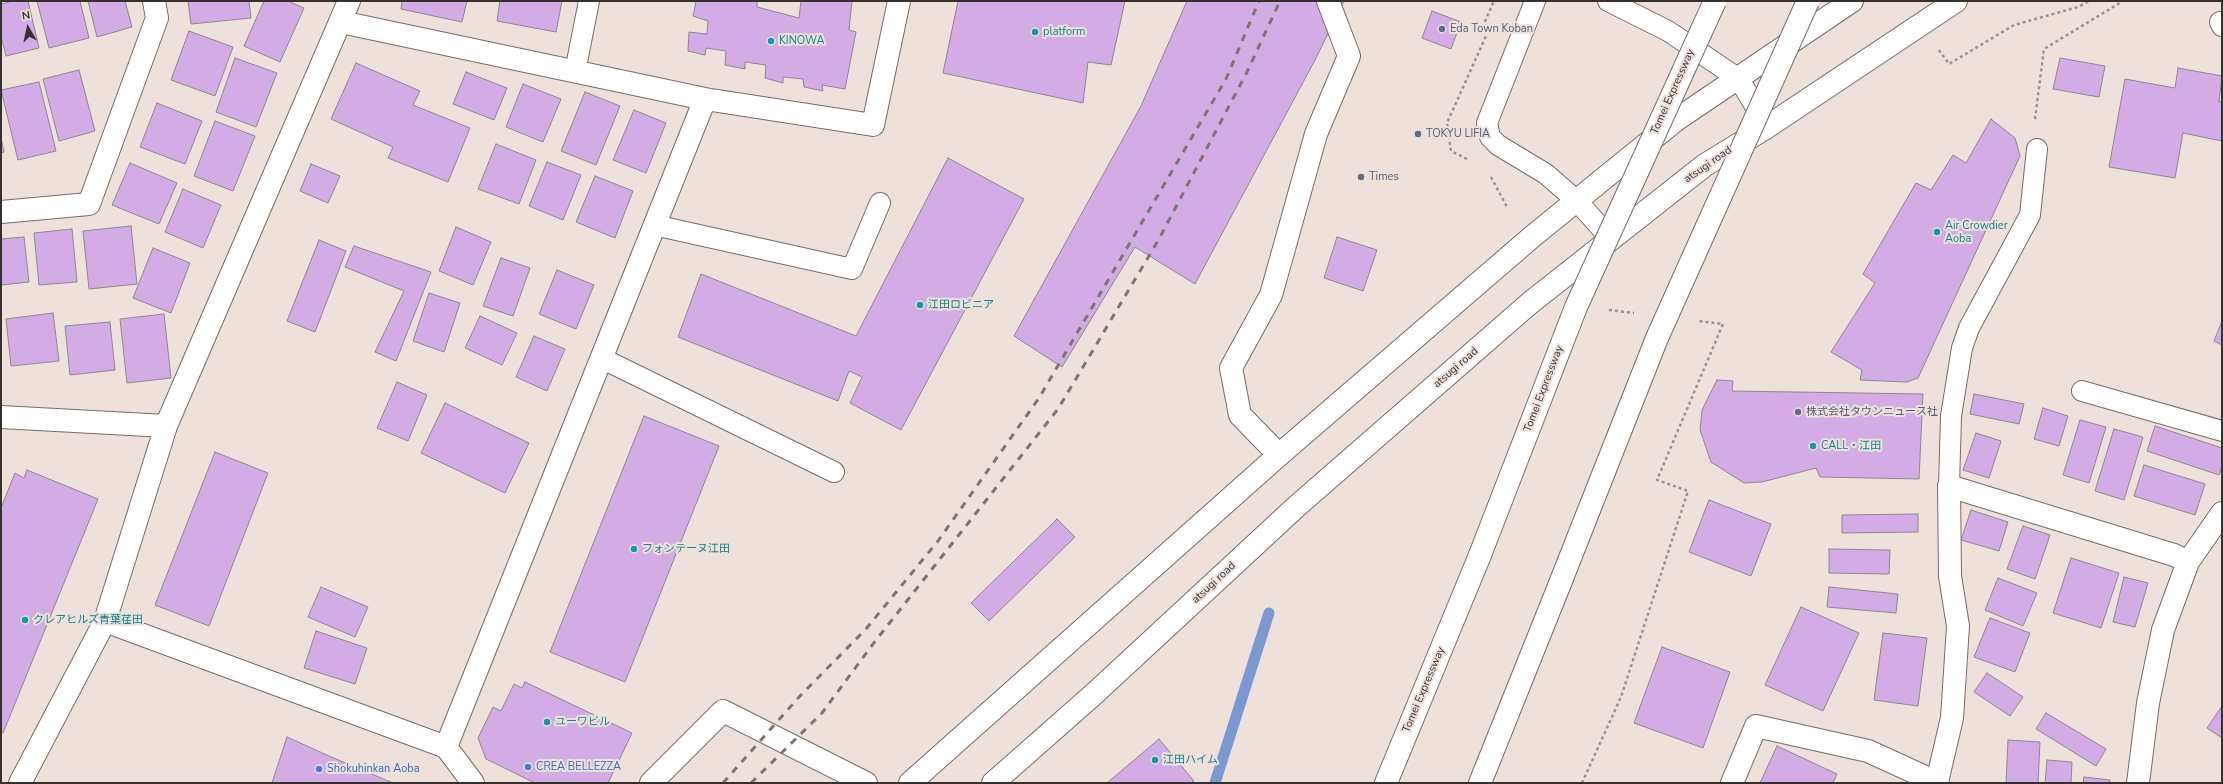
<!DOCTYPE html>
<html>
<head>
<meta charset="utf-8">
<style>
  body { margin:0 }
  #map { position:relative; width:2223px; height:784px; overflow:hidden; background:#eee1db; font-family:"Nunito Sans",sans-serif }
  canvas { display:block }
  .frame { position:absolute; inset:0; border:2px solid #36312f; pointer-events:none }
  .north { position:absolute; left:8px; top:8px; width:40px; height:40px; -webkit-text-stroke:3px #eee1db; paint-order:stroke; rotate:351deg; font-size:11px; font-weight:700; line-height:16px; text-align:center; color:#36312f }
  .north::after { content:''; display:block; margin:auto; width:14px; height:18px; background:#36312f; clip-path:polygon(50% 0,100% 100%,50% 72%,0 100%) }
</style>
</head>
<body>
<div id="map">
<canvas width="2223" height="784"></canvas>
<div class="frame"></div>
<div class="north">N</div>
</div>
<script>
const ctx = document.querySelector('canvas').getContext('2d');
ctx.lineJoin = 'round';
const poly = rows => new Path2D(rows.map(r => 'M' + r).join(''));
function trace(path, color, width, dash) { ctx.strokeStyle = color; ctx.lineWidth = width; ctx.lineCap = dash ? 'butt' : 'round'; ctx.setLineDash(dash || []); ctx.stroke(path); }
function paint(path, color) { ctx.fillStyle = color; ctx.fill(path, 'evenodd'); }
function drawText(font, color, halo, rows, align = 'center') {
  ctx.font = font + ' "Nunito Sans","Noto Sans JP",sans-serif'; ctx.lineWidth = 4; ctx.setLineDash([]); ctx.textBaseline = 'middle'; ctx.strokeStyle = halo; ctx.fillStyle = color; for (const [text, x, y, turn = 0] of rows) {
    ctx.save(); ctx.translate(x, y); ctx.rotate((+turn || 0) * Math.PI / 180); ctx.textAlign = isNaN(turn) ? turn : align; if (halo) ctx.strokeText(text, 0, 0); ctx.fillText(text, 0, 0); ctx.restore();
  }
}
const stream = poly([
  [1215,783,1269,613]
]);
const building = poly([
  [13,1,28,1,39,48,6,56,1,36,1,4,13,1],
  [37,1,80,1,89,38,49,48,37,1],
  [88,1,125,1,132,27,97,37,88,1],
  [188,1,249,1,251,18,191,24,188,1],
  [264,1,288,1,304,8,280,62,244,46,264,1],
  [402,1,467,1,462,22,401,9,402,1],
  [500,1,562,1,556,32,497,21,500,1],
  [696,1,757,1,757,7,799,18,801,1,852,1,849,30,856,32,845,89,822,85,823,91,804,87,803,79,783,77,783,83,765,78,766,65,745,62,745,69,725,65,726,51,706,48,705,55,688,51,689,32,707,34,708,21,693,16,696,1],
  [958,1,1125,1,1111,65,1088,62,1083,103,943,73,958,1],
  [1187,1,1344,1,1315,60,1195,284,1135,247,1062,367,1014,336,1141,106,1187,1],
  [1432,11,1461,22,1451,49,1422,38,1432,11],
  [189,31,233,47,215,96,171,80,189,31],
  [235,58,277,73,256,127,216,112,235,58],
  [2060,58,2105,66,2099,97,2053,89,2060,58],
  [356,63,420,91,413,105,470,128,448,182,388,158,393,147,331,119,356,63],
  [2178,68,2222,76,2219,102,2222,102,2222,141,2183,133,2175,178,2109,167,2125,79,2175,88,2178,68],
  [79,70,95,131,59,141,43,79,79,70],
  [466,72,507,88,494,120,453,104,466,72],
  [39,82,56,151,18,160,1,90,39,82],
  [523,84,561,99,543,142,506,127,523,84],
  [585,92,620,106,596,165,561,151,585,92],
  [157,103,202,121,185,164,140,147,157,103],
  [634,110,666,123,646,173,613,160,634,110],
  [1991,119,2015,138,2020,156,1918,378,1907,382,1860,380,1862,370,1831,352,1875,283,1863,274,1916,183,1931,190,1953,155,1966,163,1991,119],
  [215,121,255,136,233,191,194,176,215,121],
  [1,138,4,152,1,153,1,138],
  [496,144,536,160,519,204,478,189,496,144],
  [948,158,1024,199,901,430,850,403,862,377,849,371,838,401,678,337,701,274,856,336,948,158],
  [547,162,581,175,563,220,529,206,547,162],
  [130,163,177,183,159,224,112,205,130,163],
  [311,164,340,176,328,203,300,191,311,164],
  [595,176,633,191,615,238,576,222,595,176],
  [183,189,221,205,203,248,165,232,183,189],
  [131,226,137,284,89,289,83,231,131,226],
  [456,227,491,242,473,285,439,271,456,227],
  [72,229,77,282,39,285,34,233,72,229],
  [24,237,29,282,1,285,1,239,24,237],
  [1337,237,1377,250,1363,291,1324,278,1337,237],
  [319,240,346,251,315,332,287,321,319,240],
  [354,246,431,272,396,361,375,352,404,291,345,267,354,246],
  [153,248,190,263,171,313,133,298,153,248],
  [501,258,530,268,513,316,483,306,501,258],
  [557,270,594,285,576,329,539,314,557,270],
  [429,293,460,303,444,352,413,341,429,293],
  [53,313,59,361,11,366,6,319,53,313],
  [164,314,171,378,127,383,120,319,164,314],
  [480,316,517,333,502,365,465,348,480,316],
  [2222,321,2222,345,2214,341,2222,321],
  [110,322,115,370,70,375,65,326,110,322],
  [534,336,565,349,547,391,516,377,534,336],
  [1717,380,1733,381,1732,391,1923,394,1919,479,1820,477,1816,468,1762,482,1744,483,1711,462,1700,430,1702,410,1717,380],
  [397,382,427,395,408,441,377,428,397,382],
  [1974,394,2024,404,2019,424,1970,414,1974,394],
  [445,403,529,443,505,493,421,453,445,403],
  [2043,408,2068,416,2059,446,2034,439,2043,408],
  [644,416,719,446,625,682,550,652,644,416],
  [2080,420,2106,427,2089,483,2063,475,2080,420],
  [2155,426,2222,448,2222,466,2219,475,2147,451,2155,426],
  [2114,429,2143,437,2124,500,2095,491,2114,429],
  [1976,433,2001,441,1989,478,1963,470,1976,433],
  [215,452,268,473,209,626,155,605,215,452],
  [2144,465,2205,484,2195,515,2134,496,2144,465],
  [27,470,98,499,3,733,1,732,1,508,15,473,24,478,27,470],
  [1709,500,1771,524,1751,576,1689,552,1709,500],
  [1971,510,2008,522,1999,551,1961,540,1971,510],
  [1918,514,1918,532,1842,533,1842,515,1918,514],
  [1057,519,1075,537,989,621,971,603,1057,519],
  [2023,526,2050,535,2035,579,2007,569,2023,526],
  [1829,549,1890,550,1889,574,1829,573,1829,549],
  [2071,558,2119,573,2101,628,2053,613,2071,558],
  [2124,577,2148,583,2135,627,2113,622,2124,577],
  [1998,578,2037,593,2023,626,1985,610,1998,578],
  [321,587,368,607,355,637,308,617,321,587],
  [1829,587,1898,594,1896,613,1827,607,1829,587],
  [1801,607,1859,633,1823,711,1765,685,1801,607],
  [1990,618,2030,633,2015,672,1974,657,1990,618],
  [316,631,367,648,355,684,304,668,316,631],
  [1883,633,1927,638,1918,706,1874,700,1883,633],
  [1662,647,1730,672,1703,748,1634,723,1662,647],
  [1987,673,2023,697,2010,716,1974,692,1987,673],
  [525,682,632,733,608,783,535,783,486,759,478,738,493,707,501,711,514,684,522,688,525,682],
  [2222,706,2222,738,2207,728,2222,706],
  [2046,713,2106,749,2096,766,2036,729,2046,713],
  [287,737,329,756,393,783,272,783,287,737],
  [1159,739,1194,781,1191,783,1107,783,1159,739],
  [2008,740,2040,742,2038,783,2006,783,2008,740],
  [1777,746,1837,774,1833,783,1760,783,1777,746],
  [2047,760,2072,762,2071,783,2045,783,2047,760],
  [2084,777,2110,780,2110,783,2083,783,2084,777]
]);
const path = poly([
  [1939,50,1949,64,2014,25,2078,7,2089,1],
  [2035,119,2044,49,2123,1],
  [1467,159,1451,151,1447,123,1486,36,1484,24,1494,1],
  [1491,177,1507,207],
  [1609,310,1634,313],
  [1582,783,1621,697,1688,491,1657,480,1723,324,1698,321]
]);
const lane = poly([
  [1535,1,1487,123,1490,137,1498,145,1546,174,1577,201,1611,239],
  [1608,1,1668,31,1739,79,1765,123],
  [2220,22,2222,26],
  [575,72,589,1],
  [654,225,852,269,880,203],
  [601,358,834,472],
  [2082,391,2222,431],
  [1949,486,1951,416,1962,348,1969,328,2030,215,2037,149]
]);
const street = poly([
  [341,22,705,99,873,125,899,1],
  [1,212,89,204,157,18,154,1],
  [1,417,166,426],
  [1279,455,1240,415,1231,368,1271,295,1316,134,1349,56,1328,1],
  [105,621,446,747,473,783],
  [446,747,705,99],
  [1937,782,1952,718,1958,626,1950,576,1949,486,2174,555,2188,562],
  [20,783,105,621,166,426,349,1],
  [1732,783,1756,726,1868,751,1938,783],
  [2138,783,2148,703,2163,630,2188,562,2222,513]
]);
const secondary = poly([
  [651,783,723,711,866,783]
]);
const highway = poly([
  [910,783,1279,455,1533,236,1676,120,1852,1],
  [993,783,1094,694,1297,506,1530,303,1705,165,1767,127,1956,1],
  [1386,783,1480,555],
  [1480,783,1559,586]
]);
const rail = poly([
  [723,783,800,696,866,629,938,541,1039,398,1226,79,1259,1],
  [751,783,822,713,873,644,1058,409,1159,239,1247,72,1280,1]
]);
const highwayBridge = poly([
  [1480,555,1576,307,1715,1],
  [1559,586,1657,338,1808,1]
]);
const markers = [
  [1442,29,4,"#5c6f8a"],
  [1035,32,4,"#0f9aa8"],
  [771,41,4,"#0f9aa8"],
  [1418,134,4,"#5c6f8a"],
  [1361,177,4,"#5c6f8a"],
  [1937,232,4,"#0f9aa8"],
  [920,305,4,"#0f9aa8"],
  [1798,412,4,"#5c6f8a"],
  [1813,446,4,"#0f9aa8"],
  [634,549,4,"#0f9aa8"],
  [25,620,4,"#0f9aa8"],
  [547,722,4,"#0f9aa8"],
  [1155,760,4,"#0f9aa8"],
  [528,767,4,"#3f7fe0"],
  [319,769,4,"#3f7fe0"]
];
const serviceNames = [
  ["Eda Town Koban",1450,29],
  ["TOKYU LIFIA",1426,134],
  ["Times",1369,177],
  ["株式会社タウンニュース社",1806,412]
];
const cultureNames = [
  ["platform",1043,32],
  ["KINOWA",779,41],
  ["Air Crowdier",1945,226],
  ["Aoba",1945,239],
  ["江田ロビニア",928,305],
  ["CALL・江田",1821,446],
  ["フォンテーヌ江田",642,549],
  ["クレアヒルズ青葉荏田",33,620],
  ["ユーワビル",555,722],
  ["江田ハイム",1163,760]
];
const streetNames = [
  ["Tomei Expressway",1673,92,-66],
  ["atsugi road",1708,165,-35],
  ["atsugi road",1456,368,-41],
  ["Tomei Expressway",1544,389,-69],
  ["atsugi road",1214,583,-43],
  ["Tomei Expressway",1424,690,-67]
];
const shopNames = [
  ["CREA BELLEZZA",536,767],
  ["Shokuhinkan Aoba",327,769]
];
trace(stream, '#7b98d0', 11);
paint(building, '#d3ace6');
trace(building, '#8c868f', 1);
trace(lane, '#776c68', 22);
trace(street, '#776c68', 24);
trace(secondary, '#776c68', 24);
trace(highway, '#776c68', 24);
trace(path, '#9a908c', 2.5, [3, 3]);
trace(lane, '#fff', 20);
trace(street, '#fff', 22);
trace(secondary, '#fff', 22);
trace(highway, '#fff', 22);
trace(rail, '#7d7571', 3, [7, 7]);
trace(highwayBridge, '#776c68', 24, []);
trace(highwayBridge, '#fff', 22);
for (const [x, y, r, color] of markers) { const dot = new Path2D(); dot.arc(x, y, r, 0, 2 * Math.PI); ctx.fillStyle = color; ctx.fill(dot); trace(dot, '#eee1db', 1.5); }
drawText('11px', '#4e5e75', '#eee1db', serviceNames, 'left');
drawText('11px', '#0d838f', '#eee1db', cultureNames, 'left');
drawText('11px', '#36312f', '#eee1db', streetNames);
drawText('11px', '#366cbe', '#eee1db', shopNames, 'left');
</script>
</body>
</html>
